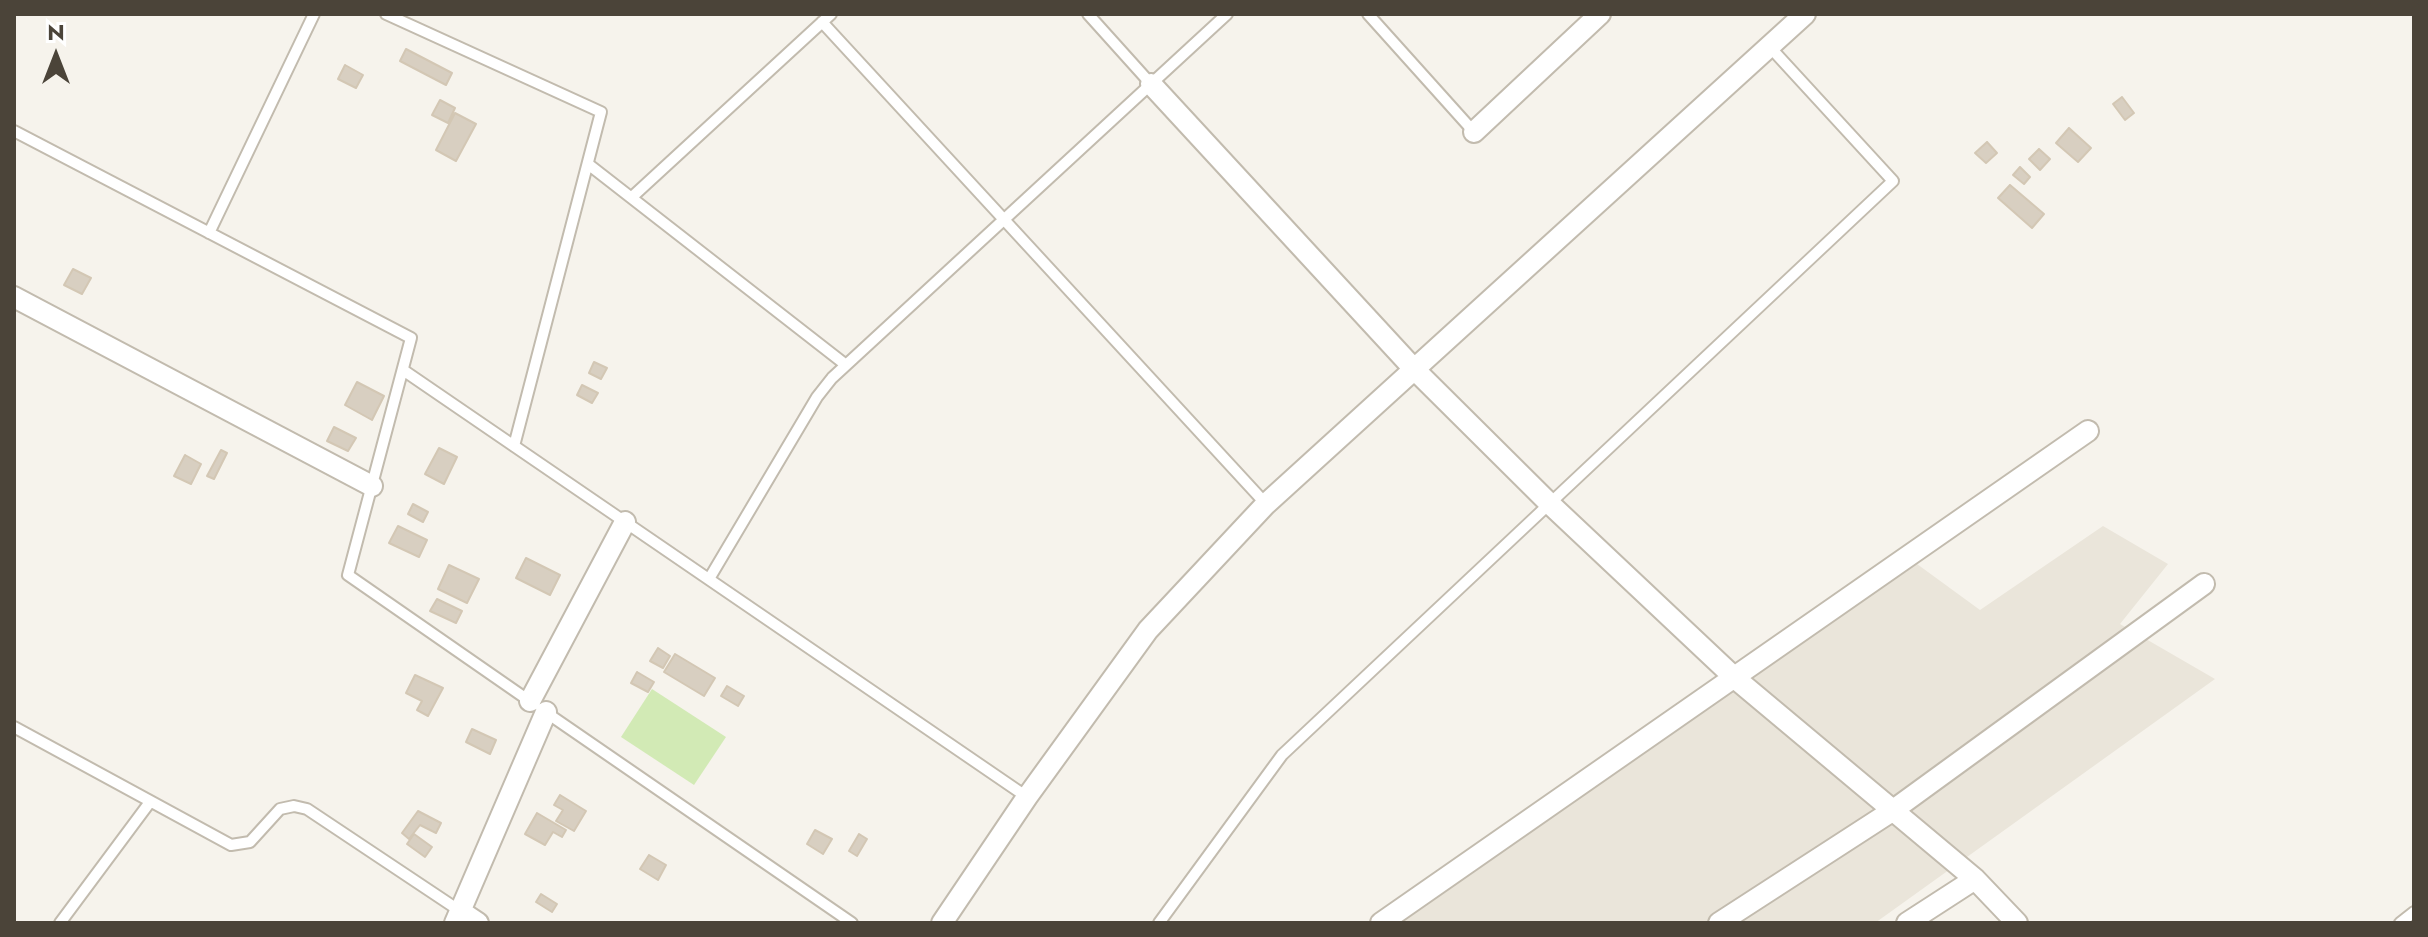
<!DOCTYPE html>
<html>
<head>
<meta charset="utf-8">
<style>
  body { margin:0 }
  #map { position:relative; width:2428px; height:937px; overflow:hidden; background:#f6f3ec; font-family:Jost,sans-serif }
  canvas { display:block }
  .frame { position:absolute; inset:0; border:16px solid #4b4439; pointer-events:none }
  .north { position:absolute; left:16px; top:16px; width:80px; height:80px; -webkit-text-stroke:6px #fff; paint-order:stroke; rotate:0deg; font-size:22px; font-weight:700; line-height:32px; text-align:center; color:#4b4439 }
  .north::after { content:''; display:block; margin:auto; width:28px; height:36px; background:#4b4439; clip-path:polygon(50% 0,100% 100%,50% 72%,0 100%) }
</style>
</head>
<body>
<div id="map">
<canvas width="2428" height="937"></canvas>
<div class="frame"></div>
<div class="north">N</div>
</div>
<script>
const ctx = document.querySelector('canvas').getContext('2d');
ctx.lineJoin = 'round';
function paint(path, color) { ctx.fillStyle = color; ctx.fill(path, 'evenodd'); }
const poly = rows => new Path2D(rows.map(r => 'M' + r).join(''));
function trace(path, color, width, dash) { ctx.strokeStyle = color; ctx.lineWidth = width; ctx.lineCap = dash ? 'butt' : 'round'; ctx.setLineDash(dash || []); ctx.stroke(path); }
const residential = poly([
  [2103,526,2168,564,2120,624,2215,679,1875,923,1393,923,1917,564,1980,610]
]);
const green = poly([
  [652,689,726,737,694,785,621,737]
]);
const building = poly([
  [406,49,452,73,446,85,400,61,406,49],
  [345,65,363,75,356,88,338,79,345,65],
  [2122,97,2134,113,2125,120,2113,104,2122,97],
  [440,100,455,108,448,123,432,115,440,100],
  [455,113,476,124,456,161,436,150,455,113],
  [2069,128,2091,148,2078,162,2056,143,2069,128],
  [1987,142,1997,153,1986,163,1975,153,1987,142],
  [2039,149,2050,159,2040,170,2029,159,2039,149],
  [2020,167,2030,177,2024,184,2013,175,2020,167],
  [2010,185,2044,214,2032,228,1998,198,2010,185],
  [73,269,91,278,82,294,64,285,73,269],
  [594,362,607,368,601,379,589,373,594,362],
  [357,382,384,396,372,420,345,405,357,382],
  [582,385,598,393,592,403,577,395,582,385],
  [334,427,356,438,348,451,327,441,334,427],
  [439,448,457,457,444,484,425,474,439,448],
  [221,450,227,453,214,479,207,476,221,450],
  [185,455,201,464,191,484,174,476,185,455],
  [413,504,428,512,423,522,408,514,413,504],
  [398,526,427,540,419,557,389,543,398,526],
  [526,558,560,575,550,595,516,578,526,558],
  [449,565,479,579,467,603,438,589,449,565],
  [437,599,462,611,456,623,430,611,437,599],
  [658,648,670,656,663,668,650,661,658,648],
  [675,654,715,678,704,696,664,672,675,654],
  [637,672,654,682,648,692,631,683,637,672],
  [415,675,443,688,428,716,417,710,422,701,406,693,415,675],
  [727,686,744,696,738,706,721,696,727,686],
  [472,729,496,740,490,754,466,742,472,729],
  [560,795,586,811,574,831,556,821,563,810,554,805,560,795],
  [418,811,441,823,436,833,420,825,409,839,402,833,418,811],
  [537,813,566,830,562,837,553,832,545,845,525,834,537,813],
  [815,830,832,839,823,854,807,844,815,830],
  [414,834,432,847,425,857,407,844,414,834],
  [859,834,867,839,857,856,849,851,859,834],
  [649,855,666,865,658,880,640,869,649,855],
  [541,894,557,904,552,912,536,902,541,894]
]);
const lane = poly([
  [386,14,601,112,514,446],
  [1088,14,1151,84],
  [1368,14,1474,132],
  [822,22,1266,504],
  [14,131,411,338,348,575,531,702],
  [588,164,846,365],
  [632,197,831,14],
  [209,233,314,14],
  [403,370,1027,797],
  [709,579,817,397,832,378,1227,14],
  [544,711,852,923],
  [14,727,231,845,250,842,280,809,294,806,307,809,460,911],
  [60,923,150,802],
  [1159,923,1282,755,1893,181,1769,46],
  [2400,923,2414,912]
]);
const street = poly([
  [1151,84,1414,369,1550,504,1736,679,1975,879,2017,923],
  [1474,132,1600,14],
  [14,297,372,486],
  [530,701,625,522],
  [460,911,478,923],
  [455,923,546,712],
  [942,923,1027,797,1148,630,1266,504,1805,14],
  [1381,923,2088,431],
  [1719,923,1892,811,2204,584],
  [1907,923,1975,879]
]);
paint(residential, '#eae5da');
paint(green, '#d2eab5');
paint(building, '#d8cfc1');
trace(building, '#d3c7b4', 2);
trace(lane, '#c2bbae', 14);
trace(street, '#c2bbae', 24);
trace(lane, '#fff', 10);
trace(street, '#fff', 20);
</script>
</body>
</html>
